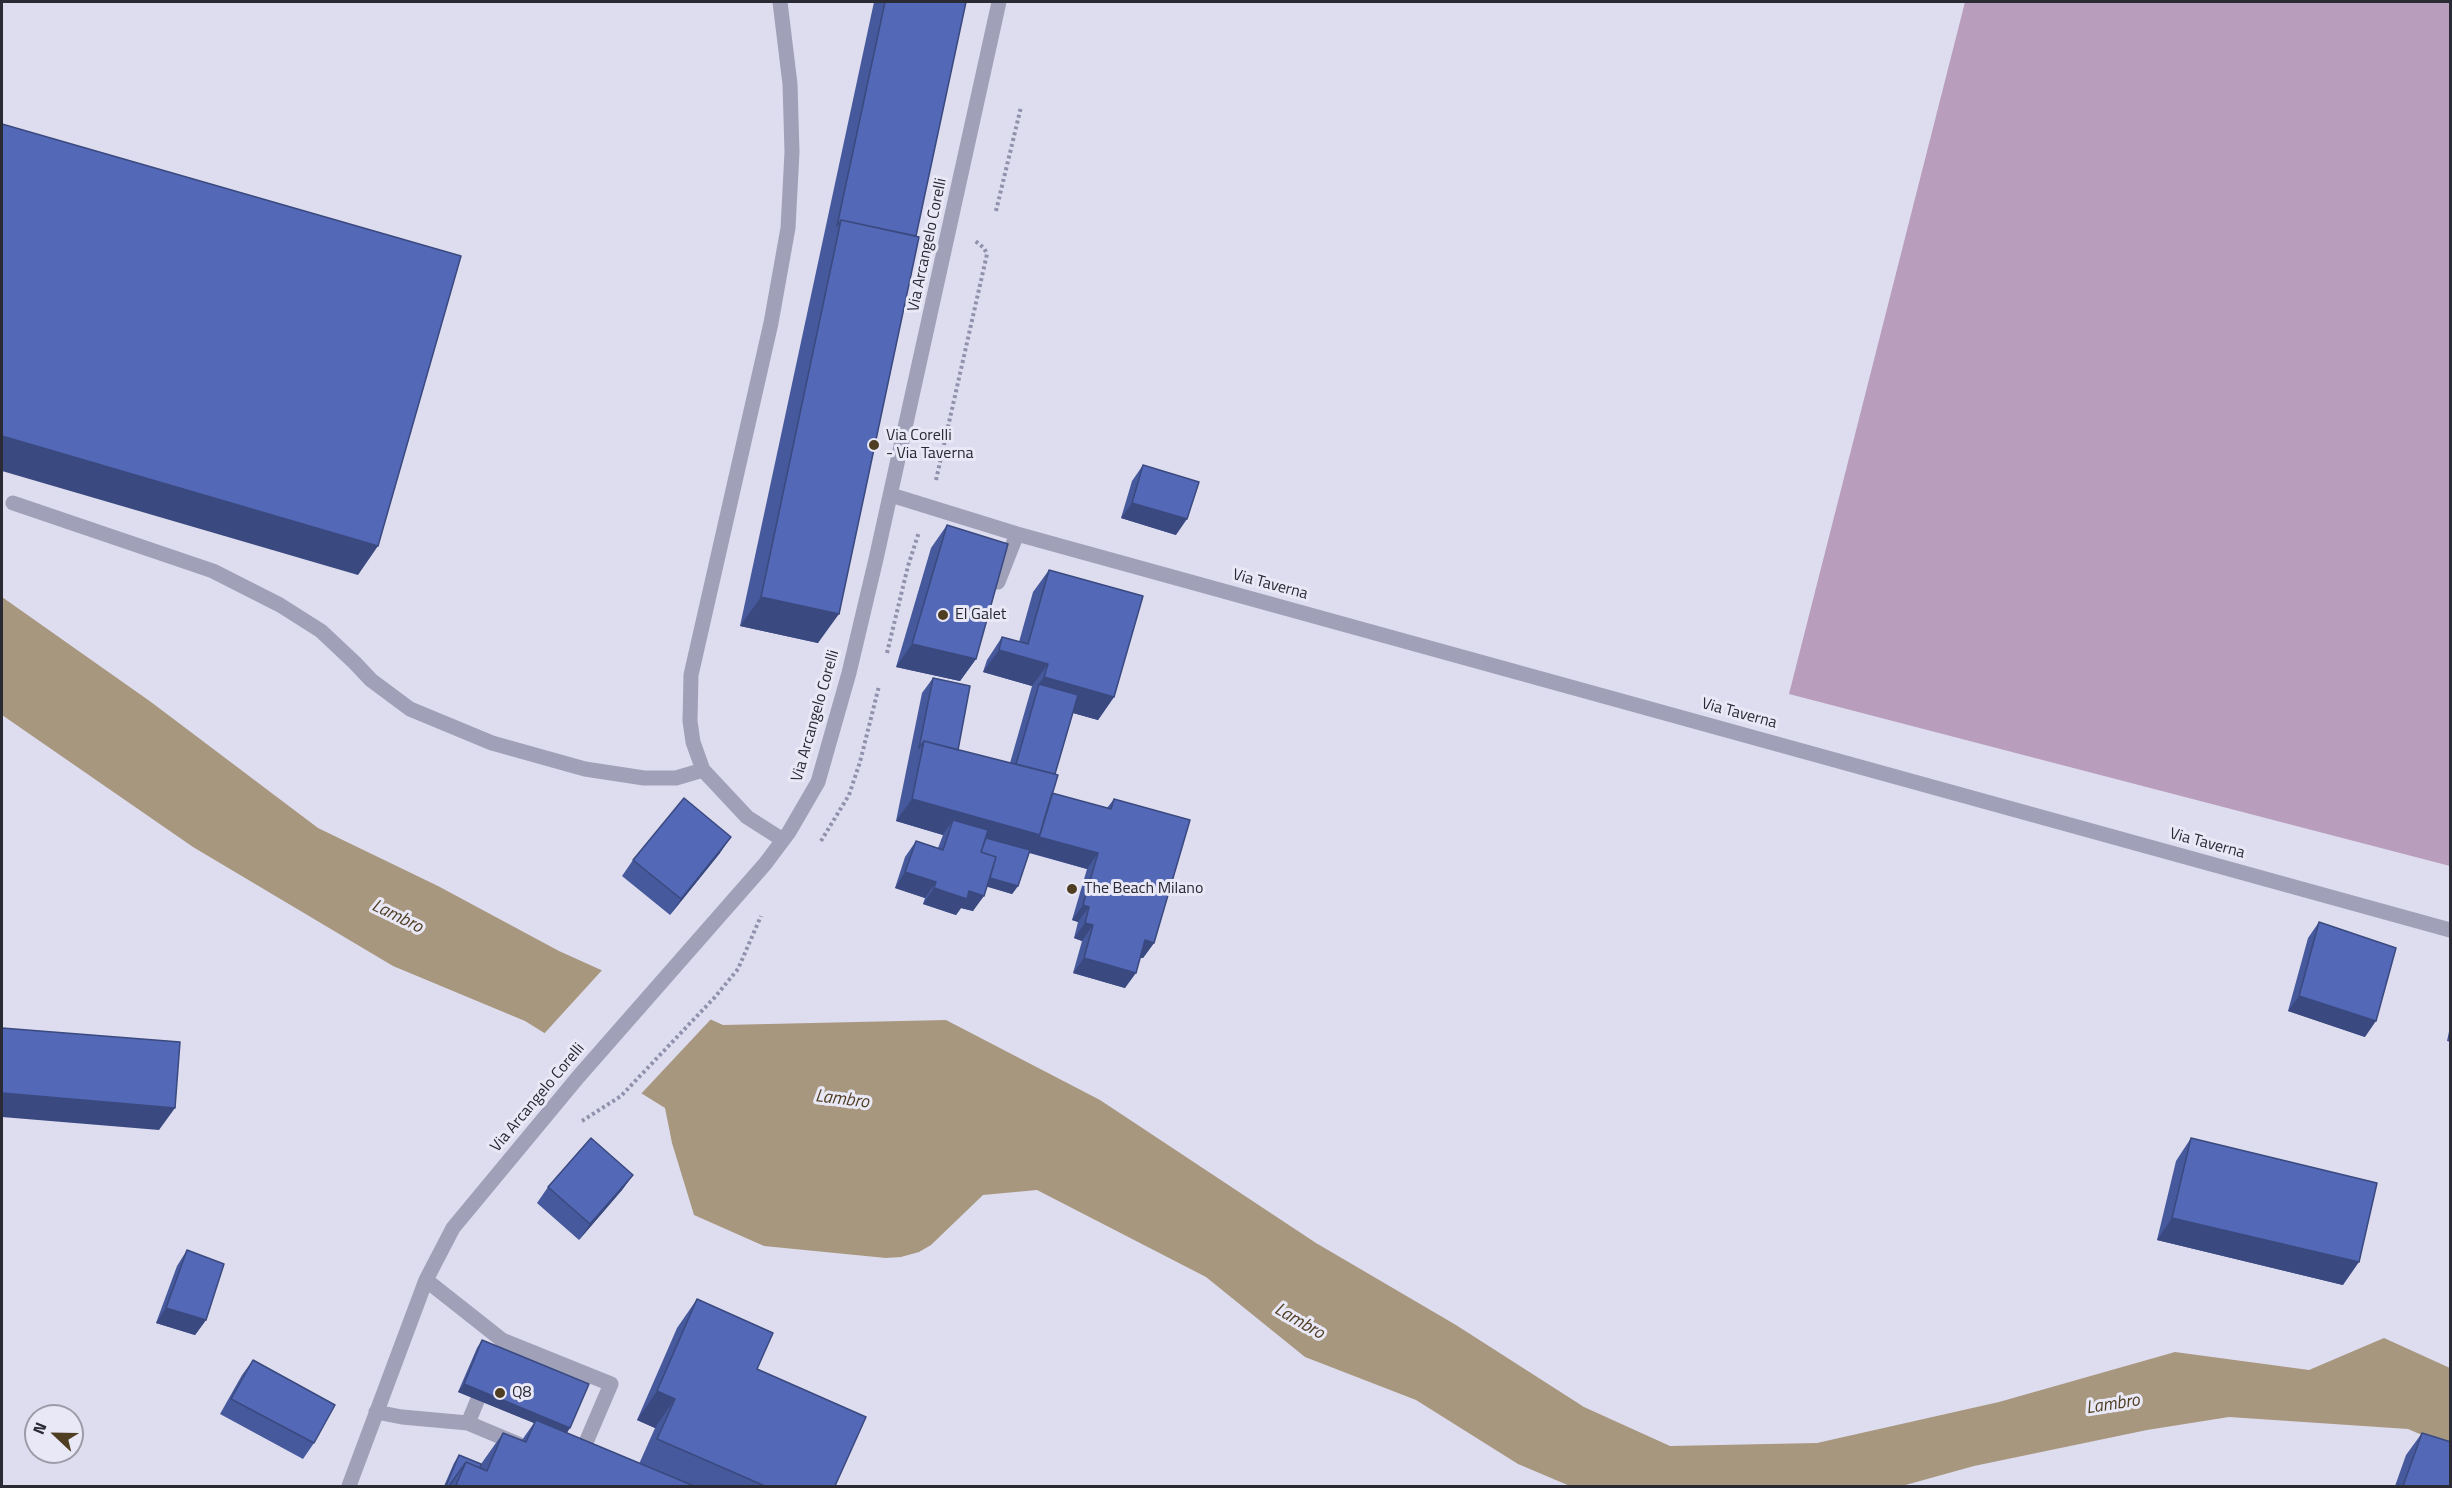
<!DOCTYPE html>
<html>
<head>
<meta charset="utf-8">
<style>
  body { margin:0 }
  #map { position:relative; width:2452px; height:1488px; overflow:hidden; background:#deddef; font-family:"Titillium Web",sans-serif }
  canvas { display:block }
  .frame { position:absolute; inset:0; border:3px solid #292a34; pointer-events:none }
  .north { position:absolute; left:24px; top:1404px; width:60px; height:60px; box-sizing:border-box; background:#e9e8f7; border:2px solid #9c9ca9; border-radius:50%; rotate:292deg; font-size:16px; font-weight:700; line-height:24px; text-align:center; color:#292a34 }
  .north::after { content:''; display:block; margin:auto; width:21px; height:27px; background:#503e23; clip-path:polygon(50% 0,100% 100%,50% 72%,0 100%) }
</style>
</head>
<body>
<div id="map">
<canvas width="2452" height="1488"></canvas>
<div class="frame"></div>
<div class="north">N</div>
</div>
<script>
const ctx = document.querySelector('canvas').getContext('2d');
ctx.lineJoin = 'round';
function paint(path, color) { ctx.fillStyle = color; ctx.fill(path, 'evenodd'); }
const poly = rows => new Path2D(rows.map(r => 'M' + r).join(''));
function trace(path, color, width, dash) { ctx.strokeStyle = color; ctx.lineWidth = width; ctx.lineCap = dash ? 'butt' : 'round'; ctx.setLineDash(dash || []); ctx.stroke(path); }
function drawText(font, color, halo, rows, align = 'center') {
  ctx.font = font + ' "Titillium Web",sans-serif'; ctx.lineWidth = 6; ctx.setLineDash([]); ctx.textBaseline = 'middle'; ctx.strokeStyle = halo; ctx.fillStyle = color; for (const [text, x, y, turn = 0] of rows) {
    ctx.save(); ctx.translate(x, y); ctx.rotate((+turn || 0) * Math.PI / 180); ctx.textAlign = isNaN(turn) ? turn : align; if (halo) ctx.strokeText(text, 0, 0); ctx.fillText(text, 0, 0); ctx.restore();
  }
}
const green = poly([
  [1965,2,2450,2,2450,866,1789,694]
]);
const water = poly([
  [2,597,151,702,318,828,438,886,559,951,723,1025,946,1020,1100,1100,1316,1243,1456,1325,1584,1407,1670,1446,1817,1443,1999,1402,2175,1352,2309,1370,2384,1338,2450,1368,2450,1447,2408,1429,2229,1417,2147,1430,1974,1466,1902,1486,1570,1486,1518,1464,1416,1400,1305,1357,1206,1277,1037,1190,983,1195,931,1245,919,1252,901,1257,886,1258,764,1246,694,1215,672,1143,665,1108,525,1021,393,966,193,847,2,715]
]);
const pier = poly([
  [604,968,713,1017,639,1096,542,1036]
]);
const path = poly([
  [996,211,1021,107],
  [936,480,987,254,984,248,974,240],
  [887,653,908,566,919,532],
  [821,841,849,795,860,762,879,686],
  [582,1121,621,1096,715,997,738,969,761,916]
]);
const minor = poly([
  [780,2,790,84,792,152,788,228,771,323,691,675,690,721,693,742,703,770,747,817,783,840],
  [891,495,1017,534,2450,930],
  [13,503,213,571,280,605,321,631,355,663,371,680,410,709,492,743,585,769,644,778,676,778,703,770],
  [998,582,1017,534],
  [426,1280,502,1340,611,1384,578,1461],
  [376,1412,402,1417,468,1423,518,1444],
  [468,1423,485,1382],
  [349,1486,426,1280,453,1228,579,1076,765,864,789,832,818,782,849,673,876,559,999,2]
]);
const wall = poly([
  [874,2,966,2,818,643,740,626],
  [1143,465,1176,535,1121,518,1132,481],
  [947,525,976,659,960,681,896,667,931,548],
  [1049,570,1114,697,1098,720,1073,713,1055,774,1052,793,1107,808,1114,799,1154,943,1143,958,1140,958,1125,988,1073,973,1082,941,1074,938,1078,922,1072,920,1087,869,1029,853,1018,886,1012,894,987,886,973,911,961,908,956,915,923,904,925,898,895,888,905,857,916,841,938,848,943,835,896,821,922,693,933,678,958,750,1010,763,1032,686,983,672,987,660,1002,637,1019,642,1033,592],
  [720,853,670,915,622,876,633,860],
  [2319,922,2365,1037,2288,1011,2308,938],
  [2451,1022,2451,1042,2447,1041],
  [2191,1138,2343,1285,2157,1240,2176,1161],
  [633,1175,622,1190,579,1240,537,1203,548,1187],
  [187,1250,206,1320,195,1335,156,1323,177,1266],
  [697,1299,757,1369,835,1486,444,1486,454,1463,459,1455,481,1464,503,1433,522,1440,534,1423,458,1392,477,1348,482,1340,567,1433,639,1464,655,1428,637,1420,677,1328],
  [253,1360,314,1443,303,1459,220,1414,242,1375],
  [2422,1433,2451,1486,2395,1486,2406,1455]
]);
const shadedWall = poly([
  [2,436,378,546,358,575,2,471],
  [1132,503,1187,519,1176,535,1121,518],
  [761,597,839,614,818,643,740,626],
  [912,644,976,659,960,681,896,667],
  [999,650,1048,664,1032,686,983,672],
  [1044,677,1114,697,1098,720,1034,702,1039,684],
  [912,799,1040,835,1098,853,1087,869,1028,852,980,845,953,820,943,835,896,821],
  [731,837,720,853,670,915,681,899],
  [905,872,936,882,925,898,895,888],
  [987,877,1018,886,1012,894,981,885],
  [934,888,969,891,984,896,973,911,961,908,956,915,923,904],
  [1083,905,1089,907,1078,922,1072,920],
  [1085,923,1093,925,1082,941,1074,938],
  [1145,940,1154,943,1143,958,1134,956],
  [1084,958,1136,973,1125,988,1073,973],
  [2299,996,2376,1021,2365,1037,2288,1011],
  [2,1093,175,1108,159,1130,2,1117],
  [633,1175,622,1190,579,1240,590,1224],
  [2172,1218,2359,1262,2343,1285,2157,1240],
  [166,1308,206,1320,195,1335,156,1323],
  [464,1384,570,1428,565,1436,536,1420,534,1423,458,1392],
  [657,1391,675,1399,655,1428,637,1420]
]);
const building = poly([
  [885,2,966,2,916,236,841,220,837,226,885,2],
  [2,124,461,256,378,546,2,436,2,124],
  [841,220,919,237,839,614,761,597,841,220],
  [1143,465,1199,482,1187,519,1132,503,1143,465],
  [947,525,1008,544,976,659,912,644,947,525],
  [1049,570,1143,596,1114,697,1044,677,1048,664,999,650,1002,637,1028,644,1049,570],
  [933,678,970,686,958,750,924,741,919,748,933,678],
  [1039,684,1078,695,1055,774,1016,764,1039,684],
  [924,741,1058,775,1040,835,912,799,924,741],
  [1052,793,1111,809,1114,799,1190,820,1154,943,1145,940,1136,973,1084,958,1093,925,1085,923,1089,907,1083,905,1098,853,1039,837,1052,793],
  [684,798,731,837,681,899,633,860,684,798],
  [953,820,988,830,981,852,996,857,984,896,969,891,967,899,934,888,936,882,905,872,916,841,943,850,953,820],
  [986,838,1030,850,1018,886,990,878,996,857,981,852,986,838],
  [2319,922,2396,948,2376,1021,2299,996,2319,922],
  [2,1028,180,1042,175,1108,2,1093,2,1028],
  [591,1138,633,1175,590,1224,548,1187,591,1138],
  [2191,1138,2377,1183,2359,1262,2172,1218,2191,1138],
  [187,1250,224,1264,206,1320,166,1308,187,1250],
  [697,1299,773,1333,757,1369,866,1417,835,1486,765,1486,657,1439,675,1399,657,1391,697,1299],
  [482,1340,589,1384,570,1428,464,1384,482,1340],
  [253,1360,335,1405,314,1443,231,1399,253,1360],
  [536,1420,694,1486,460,1486,456,1485,466,1462,487,1471,503,1433,526,1442,536,1420],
  [2422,1433,2451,1442,2451,1486,2403,1486,2422,1433],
  [459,1455,481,1464,480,1468,466,1462,449,1486,446,1486,459,1455]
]);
const markers = [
  [874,445,6,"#503e23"],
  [943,615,6,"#503e23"],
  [1072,889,6,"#503e23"],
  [500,1393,6,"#503e23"]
];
const streetNames = [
  ["Via Arcangelo Corelli",928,245,-78],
  ["Via Taverna",1270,585,15],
  ["Via Taverna",1739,714,15],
  ["Via Arcangelo Corelli",816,716,-74],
  ["Via Taverna",2207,844,15],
  ["Via Arcangelo Corelli",538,1098,-50]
];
const poiNames = [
  ["Via Corelli",886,436],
  ["- Via Taverna",886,454],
  ["El Galet",955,615],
  ["The Beach Milano",1084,889],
  ["Q8",512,1393]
];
const waterNames = [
  ["Lambro",397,917,26],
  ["Lambro",842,1100,7],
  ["Lambro",1299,1322,30],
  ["Lambro",2113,1405,-9]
];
paint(green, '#b89ebc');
paint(water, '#a8977f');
paint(pier, '#deddef');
trace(path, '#9091ac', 4, [3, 3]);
trace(minor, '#a0a0b9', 15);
paint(wall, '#47599d');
paint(shadedWall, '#3a497f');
paint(building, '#5368b6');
trace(building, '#3a497f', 1.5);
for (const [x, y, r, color] of markers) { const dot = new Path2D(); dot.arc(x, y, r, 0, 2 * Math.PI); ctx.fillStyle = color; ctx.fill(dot); trace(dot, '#e9e8f7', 2); }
drawText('16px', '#292a34', '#e9e8f7', streetNames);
drawText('16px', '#292a34', '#e9e8f7', poiNames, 'left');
drawText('italic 18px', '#503e23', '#e9e8f7', waterNames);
</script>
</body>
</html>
